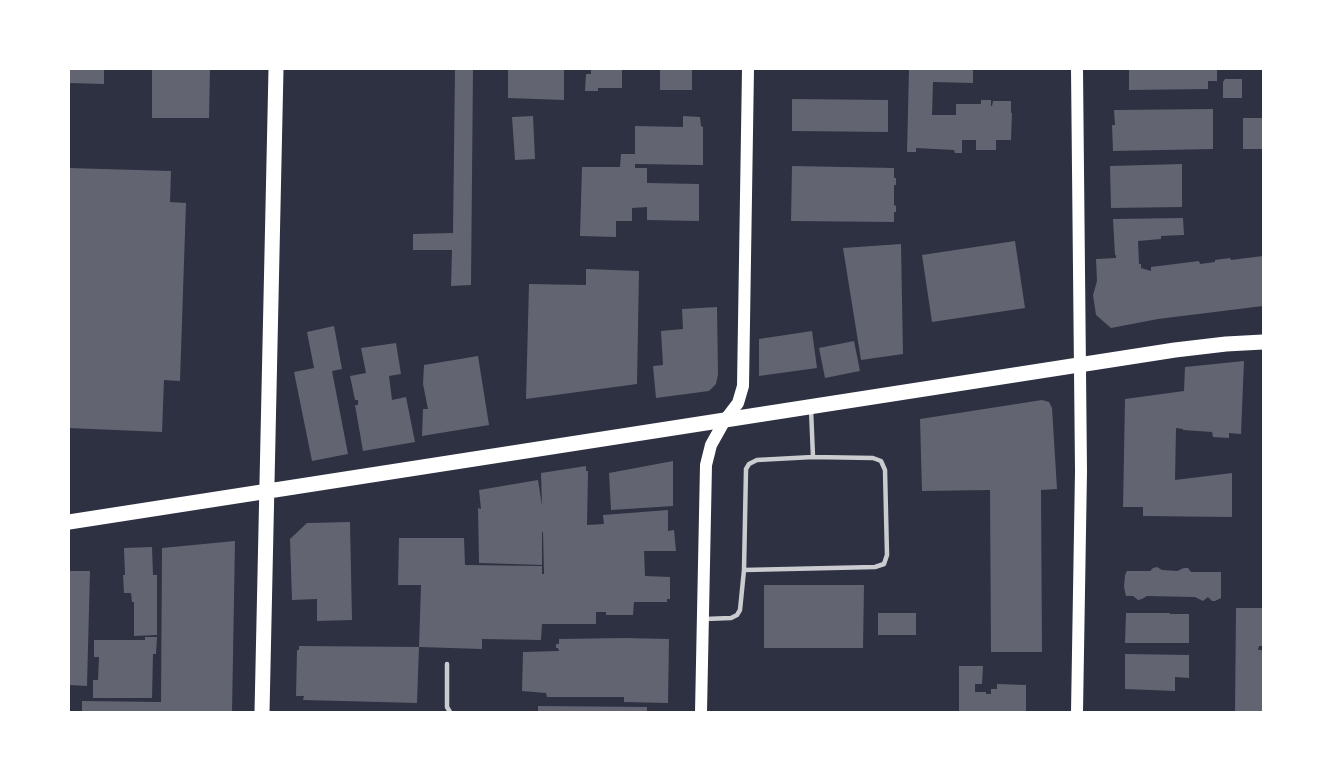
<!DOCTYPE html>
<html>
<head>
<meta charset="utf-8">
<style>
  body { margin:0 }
  #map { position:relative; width:1332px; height:781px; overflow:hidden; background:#2d3142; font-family:"Alegreya Sans",sans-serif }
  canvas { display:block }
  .frame { position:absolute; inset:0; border:70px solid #fff; pointer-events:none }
</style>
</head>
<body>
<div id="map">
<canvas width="1332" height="781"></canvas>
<div class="frame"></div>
</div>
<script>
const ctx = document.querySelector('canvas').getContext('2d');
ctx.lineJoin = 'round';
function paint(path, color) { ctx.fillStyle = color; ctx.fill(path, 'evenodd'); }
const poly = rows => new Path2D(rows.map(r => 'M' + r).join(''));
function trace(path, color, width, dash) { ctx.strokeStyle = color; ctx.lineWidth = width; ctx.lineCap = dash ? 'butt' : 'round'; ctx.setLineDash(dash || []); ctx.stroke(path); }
const building = poly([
  [69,69,104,69,104,84,69,83],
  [152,69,210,69,209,118,152,118],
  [455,69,473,69,471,285,451,286,452,250,413,250,413,234,453,233],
  [508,69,564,69,564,100,508,98],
  [591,69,622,69,622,88,598,88,598,91,585,91,586,74,591,74],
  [660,69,692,69,692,90,660,90],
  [909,69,973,69,973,83,933,82,932,115,956,115,956,104,981,104,981,100,991,100,991,106,992,106,993,101,1011,101,1011,113,1012,113,1011,140,996,140,996,150,976,150,976,140,962,140,962,153,955,153,954,150,916,148,916,152,907,152],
  [1129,69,1217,69,1217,81,1208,81,1208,89,1129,90],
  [1225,79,1242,79,1242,98,1223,98,1223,82],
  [792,99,888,100,888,132,792,131],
  [1213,109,1213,149,1113,151,1112,125,1115,125,1114,110],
  [533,116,535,159,515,160,512,117],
  [683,116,700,117,701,126,703,127,703,165,635,164,635,168,647,168,647,183,699,184,699,221,647,220,647,207,632,208,632,221,616,221,616,237,580,236,582,167,620,167,621,154,635,154,635,126,683,127],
  [1243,118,1263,118,1263,149,1243,149],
  [1182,164,1182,207,1111,208,1110,166],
  [792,166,894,168,894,178,896,178,896,185,894,185,894,205,896,206,896,212,894,212,894,222,791,221],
  [69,168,171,171,170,202,186,203,180,381,164,380,162,432,69,428],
  [1183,218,1184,235,1161,236,1161,239,1138,241,1139,264,1141,264,1141,268,1151,271,1151,267,1199,261,1200,264,1215,262,1215,260,1230,258,1231,260,1263,256,1263,306,1158,319,1111,328,1096,315,1093,295,1097,281,1096,259,1116,258,1116,255,1115,255,1113,219],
  [1015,241,1025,308,932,322,922,255],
  [901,244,903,354,861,360,843,248],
  [586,269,639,271,637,384,526,399,529,284,586,285],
  [717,307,718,374,716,384,709,391,656,398,653,366,663,365,661,331,683,329,682,309],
  [334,326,342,369,332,371,348,454,312,461,294,372,314,368,307,332],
  [812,331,817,368,759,376,759,339],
  [854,341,860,371,825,378,819,348],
  [396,343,401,374,389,376,392,400,406,397,415,442,363,451,355,405,358,405,358,400,355,400,350,376,366,373,361,348],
  [478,356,489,425,422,436,423,409,428,409,423,384,424,365],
  [1244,361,1241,434,1229,433,1229,438,1213,437,1212,432,1183,430,1183,429,1176,428,1175,480,1232,473,1232,517,1143,516,1143,507,1123,507,1125,399,1184,391,1185,367],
  [1042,400,1049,402,1052,408,1057,489,1041,490,1042,652,991,652,990,490,922,491,920,419],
  [673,461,673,506,611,510,609,473],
  [586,466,586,471,588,471,587,525,604,524,603,515,668,510,668,531,674,530,676,551,644,551,645,576,670,577,670,599,667,599,667,602,634,602,633,615,606,615,606,612,596,612,596,624,542,624,541,640,482,639,482,649,419,647,421,585,398,585,399,538,464,538,465,565,542,566,542,574,544,574,543,532,542,532,542,565,479,563,478,508,481,509,479,490,538,480,542,506,541,473],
  [350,522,352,620,317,621,317,599,292,600,290,539,307,523],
  [235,541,232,712,82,712,82,701,161,702,162,548],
  [152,547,153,575,157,575,157,635,134,636,134,602,132,602,131,593,124,593,123,575,125,575,124,548],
  [1157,567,1162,570,1177,571,1184,568,1188,568,1191,572,1221,572,1221,598,1215,601,1212,601,1208,597,1203,601,1195,597,1147,596,1142,599,1138,600,1133,596,1126,596,1124,587,1125,575,1127,571,1150,571,1153,568],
  [69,571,90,571,87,686,69,685],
  [764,585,864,585,863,648,764,648],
  [1236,608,1263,608,1263,646,1259,646,1258,650,1263,650,1263,712,1235,712],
  [878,613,916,613,916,635,878,635],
  [1126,613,1170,613,1170,614,1189,614,1189,643,1125,643],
  [145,637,157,637,156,654,153,654,152,698,93,698,93,680,98,680,99,657,94,657,94,640,145,640],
  [625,638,669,639,668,703,624,702,624,697,547,697,546,693,522,691,523,652,559,651,558,648,556,648,556,644,559,644,559,639],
  [299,646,419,647,417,703,303,700,304,696,296,696,297,650,299,650],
  [1125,654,1189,655,1189,678,1175,677,1175,691,1125,689],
  [959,666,983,666,982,684,975,684,975,692,986,692,986,694,991,694,991,689,997,689,997,684,1026,685,1026,712,959,712],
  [538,706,647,707,647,712,538,712]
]);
const service = poly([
  [744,570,746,469,749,464,757,460,813,457],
  [705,619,731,618,737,615,740,610,744,570,875,567,884,564,887,555,885,470,881,461,873,458,813,457,811,409],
  [447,664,447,707,450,712]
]);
const secondary = poly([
  [701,712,706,465,711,445,725,420,738,403,743,386,748,69],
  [1077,712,1081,471,1077,69]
]);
const primary = poly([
  [69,522,1175,350,1226,344,1263,342],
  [262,712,276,69]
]);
paint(building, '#626471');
trace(service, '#caccd0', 4.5);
trace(secondary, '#fff', 12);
trace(primary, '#fff', 15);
</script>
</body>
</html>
